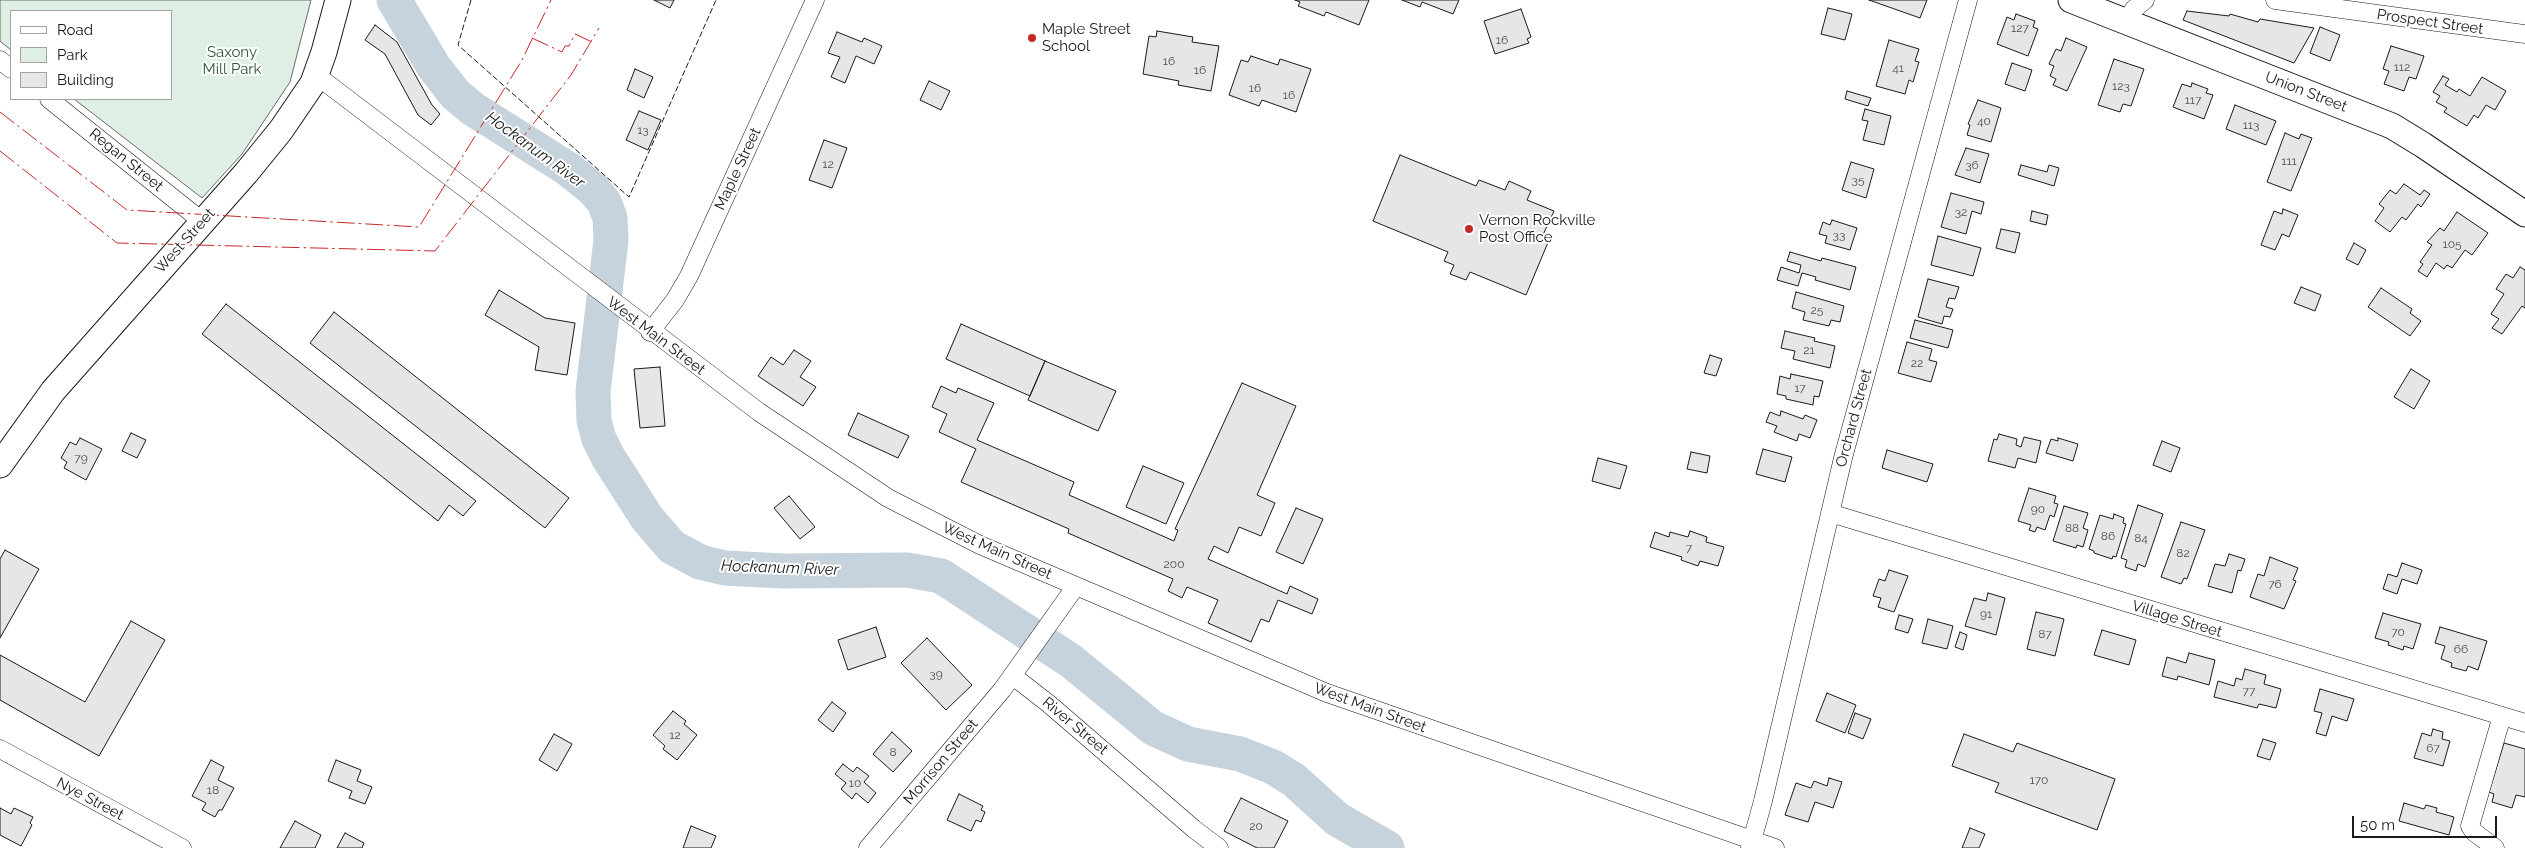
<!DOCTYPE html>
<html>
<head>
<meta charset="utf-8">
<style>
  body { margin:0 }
  #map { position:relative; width:2525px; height:848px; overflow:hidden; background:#fff; font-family:Raleway,sans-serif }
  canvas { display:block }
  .legend { position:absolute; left:10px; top:10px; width:162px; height:90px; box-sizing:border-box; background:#fff; border:1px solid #a3a3a3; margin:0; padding:6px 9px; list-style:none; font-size:15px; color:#1a1a1a }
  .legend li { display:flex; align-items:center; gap:10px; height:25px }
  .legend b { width:25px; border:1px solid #a3a3a3 }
  .scale { position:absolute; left:2352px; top:816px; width:145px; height:22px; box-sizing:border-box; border:2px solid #1a1a1a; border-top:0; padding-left:6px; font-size:15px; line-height:18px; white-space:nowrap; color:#1a1a1a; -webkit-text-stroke:4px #fff; paint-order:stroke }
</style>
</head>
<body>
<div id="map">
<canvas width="2525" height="848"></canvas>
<ul class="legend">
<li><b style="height:6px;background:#fff"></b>Road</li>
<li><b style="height:14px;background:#e0efe3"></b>Park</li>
<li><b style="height:14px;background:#e6e6e6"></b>Building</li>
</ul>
<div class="scale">50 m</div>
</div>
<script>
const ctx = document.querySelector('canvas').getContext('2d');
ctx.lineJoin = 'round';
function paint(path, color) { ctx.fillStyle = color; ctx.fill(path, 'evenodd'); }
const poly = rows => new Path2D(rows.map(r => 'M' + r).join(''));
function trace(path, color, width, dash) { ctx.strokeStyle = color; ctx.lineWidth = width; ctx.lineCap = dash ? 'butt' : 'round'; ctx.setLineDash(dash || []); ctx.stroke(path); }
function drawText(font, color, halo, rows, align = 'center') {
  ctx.font = font + ' Raleway,sans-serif'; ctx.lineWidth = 4; ctx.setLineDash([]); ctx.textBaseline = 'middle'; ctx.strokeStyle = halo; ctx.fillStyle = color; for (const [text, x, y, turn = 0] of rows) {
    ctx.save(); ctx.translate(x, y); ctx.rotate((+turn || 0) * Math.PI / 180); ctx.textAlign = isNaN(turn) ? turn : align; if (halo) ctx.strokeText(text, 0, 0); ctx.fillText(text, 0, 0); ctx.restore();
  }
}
const green = poly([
  [0,0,311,0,290,82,242,154,202,198,74,99,171,99,171,11,11,11,11,50,0,41,0,0]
]);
const river = poly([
  [394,0,434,67,455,94,473,109,568,169,593,189,604,202,610,218,611,240,593,391,594,421,599,439,608,457,647,518,672,547,700,562,725,568,783,571,907,570,941,576,1071,661,1153,728,1188,744,1240,754,1273,767,1294,780,1337,819,1387,848]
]);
const building = poly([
  [654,0,674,0,670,8,654,0],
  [1295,0,1369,0,1359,25,1326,12,1324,16,1298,6,1300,2,1295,0],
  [1402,0,1459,0,1453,14,1422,2,1420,7,1402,0],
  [1869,0,1927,0,1920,18,1869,0],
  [1828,8,1852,14,1845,40,1821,34,1828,8],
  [1521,9,1531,37,1527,39,1529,43,1495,54,1484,21,1521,9],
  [2187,11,2229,16,2230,14,2258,22,2260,19,2314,28,2294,63,2183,20,2187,11],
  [2016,14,2035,21,2033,27,2038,29,2028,56,1997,44,2007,17,2014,20,2016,14],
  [375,25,397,42,432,105,440,114,431,125,418,115,385,54,365,40,375,25],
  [2320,27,2340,35,2330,61,2310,53,2320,27],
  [1157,31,1193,37,1192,42,1219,46,1211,91,1178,85,1179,81,1143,74,1149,36,1156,37,1157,31],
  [837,32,862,42,864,38,882,46,874,64,856,56,845,83,831,77,840,57,828,53,837,32],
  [2066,38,2087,47,2067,91,2053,85,2056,79,2050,76,2054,66,2049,64,2056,49,2061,51,2066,38],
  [1889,40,1919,49,1915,61,1919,62,1913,82,1909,80,1905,94,1876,86,1889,40],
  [2391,46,2424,56,2416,79,2409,77,2404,91,2384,84,2389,71,2383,69,2391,46],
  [1251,56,1278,65,1280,59,1311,69,1296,112,1262,100,1259,106,1229,95,1241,60,1248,62,1251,56],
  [2114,59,2144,69,2131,106,2123,104,2120,112,2098,105,2114,59],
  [2012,63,2032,70,2025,91,2005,84,2012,63],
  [635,69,653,77,644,98,627,90,635,69],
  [2443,76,2449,79,2445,85,2457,92,2459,89,2470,96,2482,77,2506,91,2495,110,2486,105,2478,118,2474,115,2467,126,2444,112,2447,108,2436,102,2440,96,2433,92,2443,76],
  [929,81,950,91,941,110,920,100,929,81],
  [2192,83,2208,89,2206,93,2213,95,2204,119,2173,107,2182,84,2191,87,2192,83],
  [1847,91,1871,98,1868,106,1845,99,1847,91],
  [1978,100,2001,108,1991,142,1967,135,1970,125,1968,124,1978,100],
  [2235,105,2276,121,2266,145,2226,129,2235,105],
  [1865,109,1891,116,1884,145,1863,140,1868,121,1862,120,1865,109],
  [639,111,661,120,648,150,626,140,639,111],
  [2285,133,2299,139,2301,134,2312,138,2291,191,2267,182,2285,133],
  [824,140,847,148,832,188,809,180,824,140],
  [1966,148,1989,154,1980,183,1955,175,1966,148],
  [1400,155,1476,186,1479,180,1505,190,1509,181,1531,191,1527,200,1554,211,1542,237,1549,240,1526,295,1470,272,1466,280,1450,274,1454,265,1444,261,1448,252,1373,221,1400,155],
  [1851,162,1874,169,1866,198,1842,190,1851,162],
  [2021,165,2047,172,2049,165,2059,168,2054,186,2018,175,2021,165],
  [2404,184,2420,195,2424,190,2430,194,2421,207,2418,204,2406,220,2402,217,2390,232,2375,221,2384,208,2379,204,2390,190,2396,194,2404,184],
  [1951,193,1984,202,1981,214,1972,211,1966,234,1941,227,1951,193],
  [2283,209,2298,215,2289,237,2282,234,2275,250,2261,245,2274,211,2282,214,2283,209],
  [2032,211,2048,215,2046,225,2030,221,2032,211],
  [2457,212,2488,233,2472,255,2465,250,2452,268,2447,265,2444,269,2436,263,2427,277,2418,271,2423,264,2420,262,2432,245,2427,242,2440,228,2444,231,2457,212],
  [1832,220,1857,228,1850,250,1825,243,1827,236,1819,234,1823,222,1830,225,1832,220],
  [2001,229,2020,233,2015,253,1996,248,2001,229],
  [1938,236,1981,248,1973,276,1931,265,1938,236],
  [2354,243,2366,250,2358,265,2346,259,2354,243],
  [1790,252,1821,261,1822,258,1856,267,1850,290,1815,280,1816,277,1802,273,1798,286,1777,280,1781,267,1799,273,1801,265,1787,261,1790,252],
  [2520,267,2525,270,2525,308,2522,306,2502,334,2492,328,2499,319,2491,314,2504,294,2496,289,2506,274,2513,278,2520,267],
  [1928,279,1959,287,1955,299,1949,298,1946,307,1953,309,1950,317,1944,316,1942,324,1918,317,1928,279],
  [2301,287,2321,295,2315,311,2294,303,2301,287],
  [2381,288,2412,309,2410,313,2421,321,2410,336,2368,307,2381,288],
  [499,290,545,318,575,323,567,375,535,370,539,347,485,315,499,290],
  [1796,292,1844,306,1840,322,1831,320,1829,326,1803,320,1805,312,1792,308,1796,292],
  [226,304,476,501,463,516,449,505,438,521,202,334,226,304],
  [334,312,569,498,545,528,310,343,334,312],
  [1915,320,1953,330,1948,348,1910,338,1915,320],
  [961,324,1045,361,1030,396,946,359,961,324],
  [1785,331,1815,338,1814,341,1835,346,1830,368,1793,359,1795,351,1781,348,1785,331],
  [1907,342,1932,349,1929,360,1937,362,1931,382,1898,373,1907,342],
  [794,350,811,361,800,377,816,387,803,406,758,376,771,357,783,365,794,350],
  [1710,355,1722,359,1716,376,1704,373,1710,355],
  [1045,361,1116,391,1098,431,1028,400,1045,361],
  [660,367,665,426,640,428,634,369,660,367],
  [2411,369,2430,381,2414,409,2394,397,2411,369],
  [1791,374,1823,381,1819,397,1814,396,1813,405,1786,399,1786,396,1777,394,1780,376,1790,379,1791,374],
  [1242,383,1296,406,1257,495,1275,503,1261,536,1239,527,1228,553,1214,546,1208,559,1287,594,1290,586,1318,599,1312,614,1278,600,1269,622,1261,619,1251,642,1208,623,1218,600,1187,587,1182,598,1168,591,1173,579,1068,533,1069,529,961,482,976,449,939,432,947,414,932,407,941,386,956,393,958,388,994,403,977,440,1074,482,1069,495,1174,541,1178,530,1175,529,1242,383],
  [1781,411,1803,419,1805,415,1817,420,1810,438,1799,434,1797,441,1774,432,1777,426,1766,422,1770,412,1780,416,1781,411],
  [858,413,909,436,898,458,848,435,858,413],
  [131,433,146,440,137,458,122,451,131,433],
  [1999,434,2017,439,2016,445,2021,447,2024,437,2041,441,2036,463,2018,458,2015,468,1988,461,1994,439,1997,440,1999,434],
  [80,438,102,449,86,480,64,468,67,462,61,458,70,442,76,445,80,438],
  [2058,438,2078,444,2073,461,2046,453,2051,439,2058,441,2058,438],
  [2162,441,2180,448,2171,472,2153,465,2162,441],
  [1763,449,1792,457,1785,482,1756,474,1763,449],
  [1887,450,1933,464,1927,482,1882,468,1887,450],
  [1691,452,1710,456,1707,473,1687,469,1691,452],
  [1598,458,1627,466,1620,489,1592,481,1598,458],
  [1143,466,1184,483,1166,524,1126,507,1143,466],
  [2029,488,2056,496,2054,503,2058,504,2054,517,2050,515,2045,530,2037,527,2035,532,2029,530,2031,525,2018,521,2029,488],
  [789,496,815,527,800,539,774,508,789,496],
  [2138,505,2163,514,2145,567,2138,564,2136,571,2125,567,2127,560,2121,558,2138,505],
  [2064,506,2088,513,2083,528,2088,530,2083,547,2077,545,2076,548,2053,541,2064,506],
  [1296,508,1323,519,1303,564,1276,552,1296,508],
  [2114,514,2124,518,2123,523,2126,524,2116,557,2113,556,2112,559,2094,553,2094,551,2089,549,2100,515,2113,519,2114,514],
  [2181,522,2205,530,2187,579,2184,578,2181,584,2161,577,2181,522],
  [1690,531,1707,537,1706,542,1724,547,1718,566,1700,561,1698,566,1681,560,1682,557,1650,547,1655,532,1669,537,1670,532,1688,537,1690,531],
  [5,550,39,569,0,638,0,559,5,550],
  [2229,554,2245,559,2241,571,2238,570,2232,593,2208,586,2215,564,2225,566,2229,554],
  [2270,557,2298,568,2293,580,2296,581,2284,609,2250,597,2258,574,2264,576,2270,557],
  [2402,563,2422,570,2417,584,2402,579,2397,594,2383,589,2388,574,2397,577,2402,563],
  [1889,570,1908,576,1894,612,1878,607,1881,598,1873,596,1879,579,1885,581,1889,570],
  [1988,593,2005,598,1996,635,1965,626,1974,598,1986,601,1988,593],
  [2036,612,2064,619,2055,656,2027,649,2036,612],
  [2383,613,2421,624,2413,649,2404,646,2403,650,2388,645,2389,642,2375,638,2383,613],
  [1899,615,1913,619,1908,633,1895,629,1899,615],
  [1928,619,1953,626,1947,649,1922,643,1928,619],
  [131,621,165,640,99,756,0,700,0,655,85,702,131,621],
  [876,627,886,657,848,670,838,640,876,627],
  [2440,627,2487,641,2478,670,2468,666,2466,671,2451,667,2452,663,2441,659,2445,646,2435,643,2440,627],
  [2102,630,2136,640,2129,665,2094,655,2102,630],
  [1960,632,1967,635,1963,650,1955,647,1960,632],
  [927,638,972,685,946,710,901,663,927,638],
  [2189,653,2215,660,2209,685,2178,676,2177,680,2162,676,2167,657,2186,663,2189,653],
  [2245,669,2266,675,2264,684,2281,689,2276,708,2259,704,2257,708,2214,697,2218,681,2234,686,2236,678,2242,680,2245,669],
  [2320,689,2354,699,2347,721,2332,716,2326,736,2316,733,2322,713,2314,711,2320,689],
  [1827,693,1856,705,1845,733,1816,721,1827,693],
  [832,702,846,713,833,732,818,720,832,702],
  [673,711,686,721,684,724,697,735,677,760,663,749,665,746,653,735,673,711],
  [1855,713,1871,719,1863,739,1848,733,1855,713],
  [2433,729,2443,732,2442,739,2450,741,2443,766,2414,758,2422,733,2431,736,2433,729],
  [892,732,912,751,893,772,873,754,892,732],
  [554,734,572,744,557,771,539,760,554,734],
  [1964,734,2013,752,2017,743,2115,779,2097,830,1995,792,1999,783,1952,766,1964,734],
  [2263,739,2276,743,2270,760,2257,756,2263,739],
  [2504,743,2525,749,2525,797,2516,795,2512,808,2492,802,2494,794,2489,792,2504,743],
  [211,760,224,767,218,780,234,788,222,810,219,810,215,817,202,810,206,803,192,796,211,760],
  [336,760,361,770,357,781,372,787,365,804,349,798,352,791,328,781,336,760],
  [843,764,853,772,857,767,869,776,864,782,876,793,868,803,856,793,852,799,841,789,846,783,835,774,843,764],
  [1829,778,1842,782,1833,808,1815,802,1808,822,1785,815,1796,783,1811,788,1814,781,1827,786,1829,778],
  [959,794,983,806,981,810,985,812,981,822,976,820,971,831,947,820,959,794],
  [1241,798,1288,821,1274,848,1257,848,1224,831,1241,798],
  [2404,803,2424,809,2426,805,2437,808,2436,812,2454,817,2449,835,2399,821,2404,803],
  [0,808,11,814,14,808,33,817,30,823,32,825,21,846,0,835,0,808],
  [295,821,321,835,315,848,280,848,295,821],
  [691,826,716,836,711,848,683,848,691,826],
  [1970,828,1985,834,1979,848,1962,848,1970,828],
  [345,833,364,843,362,848,337,848,345,833]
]);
const minor = poly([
  [2275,0,2525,34],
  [2126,22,2134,9,2145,0],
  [0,60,11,69],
  [316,75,759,412,888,498,980,545,1327,693,1775,848],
  [49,99,203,222],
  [650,332,675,300,689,276,815,0],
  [1830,513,2525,723],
  [1013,676,1049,704,1194,829,1219,848],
  [0,749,182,848],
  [868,848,1002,690,1076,586],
  [1750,848,1763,801,1843,458,1968,0],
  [2495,848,2474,832,2470,826,2502,716]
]);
const secondary = poly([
  [2071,0,2392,126,2423,145,2525,214],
  [0,465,53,391,246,173,281,130,313,83,324,52,338,0]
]);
const fence = poly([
  [471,0,458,45,629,197,716,0]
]);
const power = poly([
  [532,38,562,52,565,46,569,46,575,34,592,42],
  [0,112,127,210,419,227,522,60,551,0],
  [0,151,117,243,435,251,571,75,599,28]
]);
const markers = [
  [1032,38,5,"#c62828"],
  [1469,229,5,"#c62828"]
];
const numberNames = [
  ["127",2020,28],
  ["16",1502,40],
  ["16",1169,61],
  ["112",2402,67],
  ["41",1898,68],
  ["16",1200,70],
  ["123",2121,86],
  ["16",1255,88],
  ["16",1289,95],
  ["117",2193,100],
  ["40",1984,121],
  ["113",2251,125],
  ["13",643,130],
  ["111",2289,161],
  ["12",828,164],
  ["36",1972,165],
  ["35",1858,180],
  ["32",1961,212],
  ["33",1839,235],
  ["105",2452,244],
  ["25",1817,310],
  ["21",1809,350],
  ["22",1917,363],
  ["17",1800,388],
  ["79",81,458],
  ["90",2038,509],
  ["88",2072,528],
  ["86",2108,536],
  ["84",2141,538],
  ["7",1689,548],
  ["82",2183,553],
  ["200",1174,564],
  ["76",2275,584],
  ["91",1986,614],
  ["70",2398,632],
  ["87",2045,634],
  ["66",2461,649],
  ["39",936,674],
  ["77",2249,691],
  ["12",675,735],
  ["67",2433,748],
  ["8",893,752],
  ["170",2039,780],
  ["10",855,783],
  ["18",213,790],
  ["20",1256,826]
];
const streetNames = [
  ["Prospect Street",2430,22,8],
  ["Union Street",2306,92,21],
  ["Regan Street",126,160,39],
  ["Maple Street",738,169,-65],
  ["West Street",185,241,-48],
  ["West Main Street",656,336,37],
  ["Orchard Street",1854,418,-75],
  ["West Main Street",997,551,24],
  ["Village Street",2177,619,17],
  ["West Main Street",1370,708,20],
  ["River Street",1075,726,40],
  ["Morrison Street",941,762,-50],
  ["Nye Street",90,799,28]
];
const poiNames = [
  ["Maple Street",1042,29],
  ["School",1042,46],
  ["Vernon Rockville",1479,220],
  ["Post Office",1479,237]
];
const parkNames = [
  ["Saxony",232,52],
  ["Mill Park",232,69]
];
const waterNames = [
  ["Hockanum River",535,150,36],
  ["Hockanum River",780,568,2]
];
paint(green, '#e0efe3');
trace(green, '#6a6a6a', 1);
trace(river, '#c6d2dc', 35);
paint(building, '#e6e6e6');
trace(building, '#1a1a1a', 1);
trace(minor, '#1a1a1a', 19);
trace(secondary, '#1a1a1a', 27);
trace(minor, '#fff', 18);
trace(secondary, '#fff', 25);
trace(fence, '#1a1a1a', 1, [6, 2.5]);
trace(power, '#c62828', 1, [18, 4, 2.5, 4]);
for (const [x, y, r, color] of markers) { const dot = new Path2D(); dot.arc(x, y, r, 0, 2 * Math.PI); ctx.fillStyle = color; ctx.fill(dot); trace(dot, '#fff', 2); }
drawText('12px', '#4d4d4d', null, numberNames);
drawText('15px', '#1a1a1a', '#fff', streetNames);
drawText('15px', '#1a1a1a', '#fff', poiNames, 'left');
drawText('15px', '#2b5a34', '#fff', parkNames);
drawText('italic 16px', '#1a1a1a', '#fff', waterNames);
</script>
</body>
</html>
